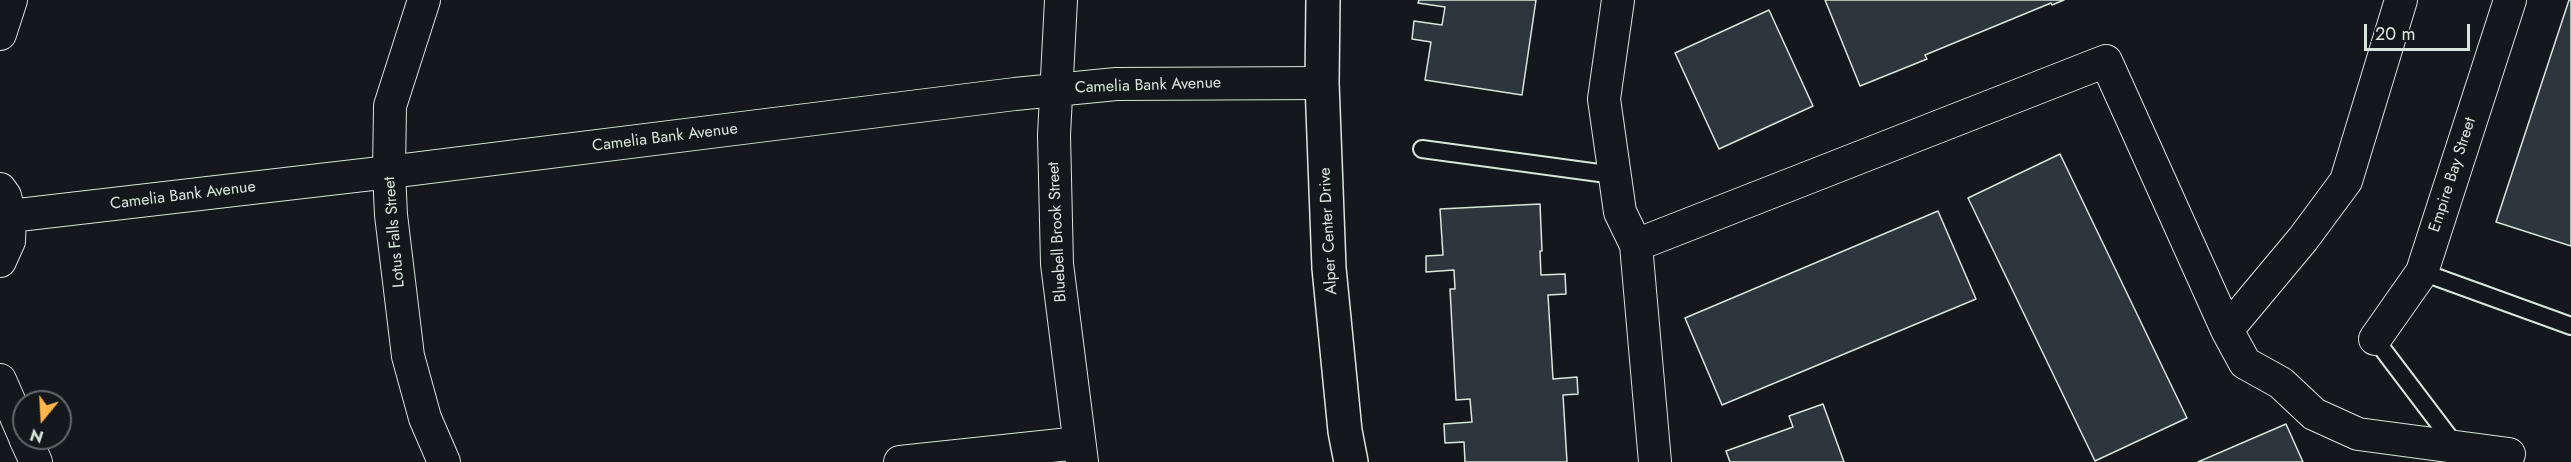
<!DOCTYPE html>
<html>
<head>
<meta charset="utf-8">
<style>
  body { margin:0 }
  #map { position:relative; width:2571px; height:462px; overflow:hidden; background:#14181c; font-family:Jost,sans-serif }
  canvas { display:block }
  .north { position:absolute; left:12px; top:390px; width:60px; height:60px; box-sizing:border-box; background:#14181c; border:2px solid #626a69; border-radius:50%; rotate:198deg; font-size:16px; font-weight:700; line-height:24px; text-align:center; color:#d8e6dc }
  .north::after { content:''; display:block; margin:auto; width:21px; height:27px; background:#ffb74d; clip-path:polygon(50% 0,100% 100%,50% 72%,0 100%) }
  .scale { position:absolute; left:2364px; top:24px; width:106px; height:27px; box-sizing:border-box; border:3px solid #d8e6dc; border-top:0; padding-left:8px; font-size:18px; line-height:21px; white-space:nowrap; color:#d8e6dc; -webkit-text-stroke:4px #14181c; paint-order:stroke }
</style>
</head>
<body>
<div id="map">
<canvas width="2571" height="462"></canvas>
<div class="north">N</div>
<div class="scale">20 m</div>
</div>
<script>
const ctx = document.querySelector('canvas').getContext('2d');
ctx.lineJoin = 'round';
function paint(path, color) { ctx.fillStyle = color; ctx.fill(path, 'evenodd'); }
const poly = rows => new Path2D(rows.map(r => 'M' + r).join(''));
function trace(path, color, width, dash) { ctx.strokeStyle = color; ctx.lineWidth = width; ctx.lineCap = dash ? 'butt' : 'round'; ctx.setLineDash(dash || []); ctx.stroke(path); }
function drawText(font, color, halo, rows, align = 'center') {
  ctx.font = font + ' Jost,sans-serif'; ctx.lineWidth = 4.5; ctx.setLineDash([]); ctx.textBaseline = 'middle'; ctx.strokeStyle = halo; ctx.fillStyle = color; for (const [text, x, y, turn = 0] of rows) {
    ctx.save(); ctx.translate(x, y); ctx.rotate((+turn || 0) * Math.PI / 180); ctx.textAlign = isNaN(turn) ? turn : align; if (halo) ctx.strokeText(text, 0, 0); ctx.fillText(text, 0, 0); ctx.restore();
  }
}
const building = poly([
  [1419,0,1536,0,1522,95,1425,80,1431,42,1412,39,1414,21,1442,25,1445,7,1418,3,1419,0],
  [1825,0,2064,0,2052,5,2051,3,1925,55,1927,59,1860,86,1825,0],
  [2569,0,2571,0,2571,246,2496,222,2569,0],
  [1769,10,1813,106,1719,149,1675,53,1769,10],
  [2060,154,2187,418,2095,461,1968,198,2060,154],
  [1540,204,1542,251,1540,251,1541,275,1565,274,1566,294,1548,295,1553,379,1577,377,1578,394,1563,395,1567,462,1465,462,1464,442,1445,443,1444,424,1472,422,1470,399,1456,400,1450,289,1455,289,1454,270,1426,272,1426,256,1443,255,1440,209,1540,204],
  [1938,211,1976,299,1722,405,1685,318,1938,211],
  [1823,404,1844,462,1730,462,1726,451,1793,427,1789,416,1823,404],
  [2286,424,2303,462,2198,462,2286,424]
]);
const lane = poly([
  [1422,149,1614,175],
  [2422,272,2571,326],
  [2375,339,2456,446]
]);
const street = poly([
  [424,0,390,106,389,172,391,215,408,356,425,418,444,462],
  [1061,0,1054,135,1057,264,1082,462],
  [1618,0,1604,99,1620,212,1636,245,1655,462],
  [2401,0,2346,181,2303,239,2227,330,2245,363,2281,383,2314,414,2358,434,2509,454,2502,462],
  [0,34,11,0],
  [0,189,5,196,10,216,9,241,0,261],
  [10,216,389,172,1015,94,1116,84,1322,83],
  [1636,245,2106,61,2227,330],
  [2375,339,2422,272,2510,0],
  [0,380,24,435],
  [25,438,36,462],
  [900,462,1079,443]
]);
const secondary = poly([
  [1323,0,1322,83,1329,268,1345,431,1351,462]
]);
const streetNames = [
  ["Camelia Bank Avenue",1148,86,-2],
  ["Camelia Bank Avenue",665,138,-7],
  ["Empire Bay Street",2453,175,-72],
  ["Camelia Bank Avenue",183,196,-7],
  ["Alper Center Drive",1329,231,-93],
  ["Lotus Falls Street",395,232,-95],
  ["Bluebell Brook Street",1058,232,-93]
];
paint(building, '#2c363c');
trace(building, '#d8e6dc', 1.5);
trace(lane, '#d8e6dc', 20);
trace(street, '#d8e6dc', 34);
trace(secondary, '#d8e6dc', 36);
trace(lane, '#14181c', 16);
trace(street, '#14181c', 32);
trace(secondary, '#14181c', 33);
drawText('16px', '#d8e6dc', '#14181c', streetNames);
</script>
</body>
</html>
